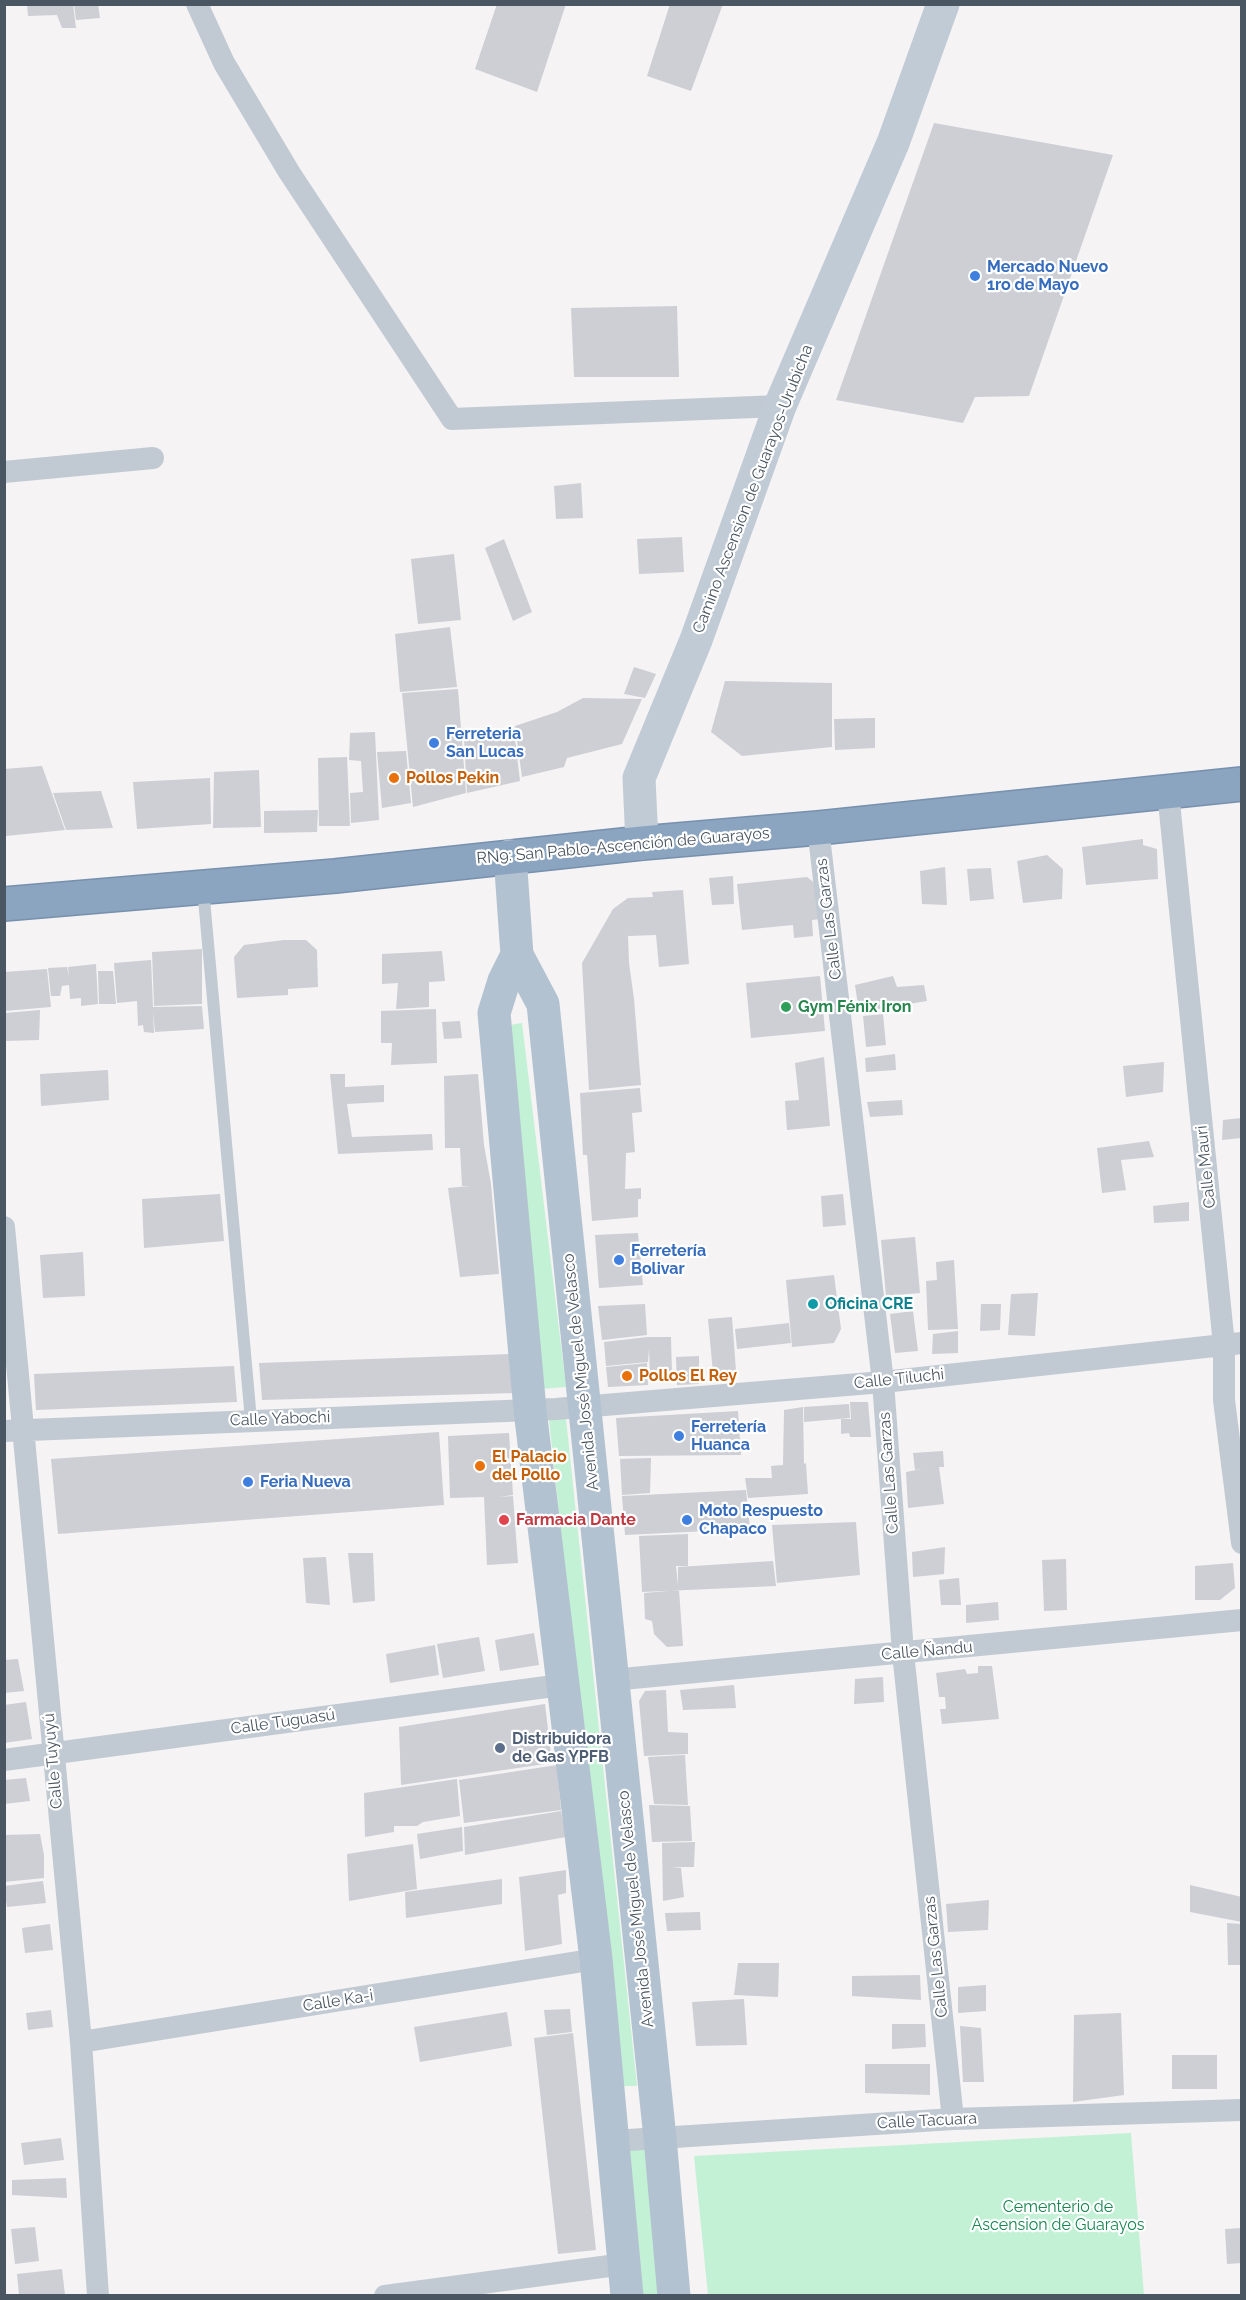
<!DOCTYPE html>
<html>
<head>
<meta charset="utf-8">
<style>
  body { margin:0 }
  #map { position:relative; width:1246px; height:2300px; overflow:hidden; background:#f5f3f3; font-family:Raleway,sans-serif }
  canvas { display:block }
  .frame { position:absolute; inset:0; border:6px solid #4a5661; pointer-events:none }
</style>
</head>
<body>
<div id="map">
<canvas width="1246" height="2300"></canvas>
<div class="frame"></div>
</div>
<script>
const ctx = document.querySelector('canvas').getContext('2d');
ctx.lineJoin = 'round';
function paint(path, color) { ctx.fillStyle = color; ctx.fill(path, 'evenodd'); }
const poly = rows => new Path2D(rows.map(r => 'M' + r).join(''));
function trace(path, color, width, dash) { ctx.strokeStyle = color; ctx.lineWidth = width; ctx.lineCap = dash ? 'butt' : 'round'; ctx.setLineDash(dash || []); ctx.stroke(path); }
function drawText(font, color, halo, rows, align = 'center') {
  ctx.font = font + ' Raleway,sans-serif'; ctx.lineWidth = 4.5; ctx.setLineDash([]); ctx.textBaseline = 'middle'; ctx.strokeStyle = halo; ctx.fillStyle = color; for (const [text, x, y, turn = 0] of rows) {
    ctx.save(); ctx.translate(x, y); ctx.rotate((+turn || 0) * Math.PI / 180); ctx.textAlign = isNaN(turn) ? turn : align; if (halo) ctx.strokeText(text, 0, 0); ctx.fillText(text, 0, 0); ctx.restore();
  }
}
const green = poly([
  [522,1023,566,1387,541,1389,510,1025],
  [549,1419,566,1419,637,2086,619,2086],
  [1131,2133,1144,2295,708,2295,694,2156],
  [623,2147,648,2148,660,2295,637,2295]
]);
const building = poly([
  [27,4,73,4,76,28,62,28,57,15,28,16],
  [74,4,98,4,100,18,76,20],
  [497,4,566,4,537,92,475,69],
  [670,4,723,4,691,91,647,76],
  [934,123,1113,155,1029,396,975,397,963,423,836,400],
  [677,306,679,377,574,377,571,308],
  [581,483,583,518,556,519,554,486],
  [682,537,684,572,639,574,637,539],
  [504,539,532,612,513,621,485,548],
  [454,554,461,620,418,624,411,559],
  [450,627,457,687,400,692,395,634],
  [634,667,656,674,645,698,624,694],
  [725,681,832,683,832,747,742,756,711,732],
  [458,689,466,793,413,807,402,693],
  [583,698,642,699,622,744,567,758,564,767,522,777,515,726,557,712],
  [875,718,875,748,835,750,834,719],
  [514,730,520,781,467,793,464,738],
  [375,732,379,820,351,823,350,793,363,792,361,761,349,760,350,733],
  [406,751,411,803,382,808,377,752],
  [347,757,350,826,319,826,318,758],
  [42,766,65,830,6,836,4,769],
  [259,770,261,827,213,828,214,772],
  [210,778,211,824,137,829,133,782],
  [101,791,113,828,66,830,53,793],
  [318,810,317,832,264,833,264,811],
  [1143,839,1143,845,1157,849,1158,879,1086,885,1082,847],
  [1047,855,1063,869,1062,899,1023,903,1017,861],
  [945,867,947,905,922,904,920,871],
  [991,868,994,899,970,901,967,869],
  [733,876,734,904,712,905,709,878],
  [807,877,816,884,820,919,812,920,813,936,794,938,793,925,742,930,737,884],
  [683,890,689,964,659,967,656,935,628,936,629,963,634,999,641,1085,589,1090,582,963,613,909,628,898,653,897,652,892],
  [284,940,306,940,317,950,318,987,288,989,288,995,237,998,234,957,244,945],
  [202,949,202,1004,154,1006,152,952],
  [442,951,445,981,429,982,429,1007,396,1009,398,983,382,984,382,954],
  [151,960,153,1007,202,1006,204,1029,155,1032,153,1012,154,1033,144,1032,143,1025,138,1026,137,1001,117,1003,114,963],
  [96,964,98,1004,81,1006,81,998,70,999,69,985,62,986,60,996,51,996,48,968,67,967,69,977,68,967],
  [47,969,51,1007,4,1011,4,972],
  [98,971,113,971,116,1004,99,1004],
  [820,976,825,1031,751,1038,746,983],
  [893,976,897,987,924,985,927,1001,859,1012,855,985],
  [436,1009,437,1063,391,1065,392,1043,381,1043,381,1011],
  [40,1010,39,1040,5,1041,5,1013],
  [883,1014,886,1045,866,1047,863,1016],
  [460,1021,462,1038,444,1039,442,1022],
  [895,1054,896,1070,866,1072,865,1058],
  [824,1057,830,1126,787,1130,785,1101,799,1100,795,1063],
  [1164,1062,1163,1092,1126,1097,1123,1066],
  [108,1070,109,1100,41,1106,40,1074],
  [330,1074,345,1074,345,1087,384,1085,384,1102,347,1104,352,1137,432,1134,433,1150,338,1154],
  [478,1074,484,1145,491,1184,499,1274,460,1277,448,1188,470,1186,462,1186,460,1148,445,1148,444,1076],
  [640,1088,642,1112,632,1113,635,1152,626,1153,625,1189,641,1188,641,1199,638,1199,638,1217,592,1221,587,1155,583,1155,580,1093],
  [902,1100,903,1115,870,1117,867,1102],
  [1242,1118,1242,1138,1222,1140,1223,1120],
  [1149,1141,1154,1157,1121,1160,1126,1190,1102,1193,1097,1148],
  [220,1194,224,1241,144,1248,142,1199],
  [843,1194,846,1225,823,1227,821,1196],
  [1189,1202,1189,1221,1154,1223,1153,1206],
  [638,1233,643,1285,599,1288,595,1235],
  [915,1237,920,1293,886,1296,881,1240],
  [83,1252,85,1296,43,1298,40,1255],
  [954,1260,958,1329,928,1330,926,1281,937,1280,936,1262],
  [834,1275,841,1329,834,1343,792,1347,786,1280],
  [1038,1293,1035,1336,1008,1335,1011,1294],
  [645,1304,647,1335,602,1340,598,1306],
  [981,1304,1001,1304,1000,1330,980,1331],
  [913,1311,918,1351,895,1353,890,1314],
  [732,1317,736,1371,713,1373,708,1319],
  [789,1323,791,1343,737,1349,735,1329],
  [958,1331,958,1353,932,1354,933,1334],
  [648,1337,671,1337,672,1376,650,1377,649,1349,648,1362,606,1366,604,1342],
  [511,1354,516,1393,262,1400,259,1363],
  [699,1356,699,1384,677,1385,676,1357],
  [647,1363,648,1385,608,1387,606,1367],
  [234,1366,237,1402,36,1410,34,1374],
  [850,1402,868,1402,871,1437,850,1437,849,1433,841,1434,841,1419,851,1419],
  [849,1404,850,1418,804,1422,804,1407],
  [803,1407,804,1464,806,1463,808,1494,748,1498,745,1478,772,1478,771,1466,783,1465,784,1410],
  [738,1411,741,1455,619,1456,616,1418],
  [439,1432,444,1505,58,1534,51,1459],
  [509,1433,513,1495,499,1497,513,1496,518,1563,487,1565,484,1497,450,1498,448,1436],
  [943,1451,944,1467,939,1467,944,1504,908,1508,906,1472,922,1469,915,1470,913,1453],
  [651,1458,650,1493,622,1495,620,1459],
  [746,1490,750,1529,625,1535,622,1496],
  [856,1522,860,1575,777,1583,772,1525],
  [688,1534,688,1566,676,1566,678,1585,678,1567,773,1561,776,1586,642,1592,639,1536],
  [945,1547,944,1574,913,1577,912,1552],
  [348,1553,373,1553,375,1601,353,1603],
  [326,1557,330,1605,306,1603,303,1558],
  [1066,1559,1067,1610,1044,1611,1042,1560],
  [1233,1563,1235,1588,1220,1600,1195,1600,1195,1566],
  [959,1578,961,1605,941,1605,939,1580],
  [679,1590,683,1646,667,1647,654,1634,652,1621,645,1619,644,1593],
  [998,1602,999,1620,966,1623,966,1605],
  [534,1633,539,1665,500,1671,495,1640],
  [479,1637,485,1671,443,1678,437,1644],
  [435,1645,439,1675,390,1683,386,1654],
  [18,1659,24,1691,4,1693,4,1660],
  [978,1666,992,1666,999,1719,942,1724,940,1709,946,1709,945,1697,939,1697,936,1673,965,1669,967,1674,978,1673],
  [883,1677,884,1702,854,1704,855,1679],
  [734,1685,736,1708,683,1710,680,1690],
  [666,1690,668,1732,688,1733,688,1754,644,1756,639,1701,645,1691],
  [26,1702,32,1739,4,1743,4,1705],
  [545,1704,552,1763,401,1785,399,1727],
  [685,1755,688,1805,654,1804,648,1757],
  [557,1765,561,1810,464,1823,459,1780],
  [26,1778,30,1801,4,1804,4,1780],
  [457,1779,460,1816,423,1822,417,1826,394,1826,394,1832,365,1837,364,1793],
  [649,1805,690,1806,692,1841,652,1842],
  [561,1811,566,1837,465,1855,464,1827],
  [462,1827,463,1851,420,1859,417,1834],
  [40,1834,44,1855,44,1878,4,1882,4,1835],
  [695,1842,694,1867,672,1867,681,1868,684,1897,663,1901,662,1843],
  [413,1844,417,1889,349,1901,347,1854],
  [566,1870,566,1893,558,1895,562,1944,525,1951,519,1877],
  [502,1879,502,1904,406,1918,405,1892],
  [43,1881,46,1903,7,1907,4,1886],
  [1190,1885,1242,1897,1242,1922,1190,1912],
  [989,1900,988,1930,948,1932,946,1904],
  [700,1912,701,1930,667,1931,665,1913],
  [1227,1923,1242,1924,1242,1965,1228,1965],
  [50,1924,53,1950,25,1953,22,1928],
  [738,1963,779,1963,778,1997,734,1995],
  [920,1975,921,2000,852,1996,852,1976],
  [986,1985,986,2011,958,2013,958,1987],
  [744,1999,747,2045,696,2046,692,2002],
  [570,2009,572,2032,547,2035,544,2010],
  [51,2010,53,2027,28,2030,26,2013],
  [507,2012,512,2046,420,2062,414,2027],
  [1121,2013,1124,2095,1073,2102,1074,2015],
  [892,2024,925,2024,926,2047,892,2049],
  [960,2026,981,2028,984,2082,963,2082],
  [573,2033,596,2250,558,2254,534,2038],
  [1172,2055,1217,2055,1217,2089,1172,2089],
  [865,2064,930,2064,930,2095,865,2093],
  [61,2138,64,2160,24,2165,21,2143],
  [66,2178,67,2198,12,2195,12,2180],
  [35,2227,39,2261,15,2264,11,2229],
  [1242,2228,1242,2263,1227,2264,1225,2229],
  [62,2269,65,2295,19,2295,17,2274]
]);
const lane = poly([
  [203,888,251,1420]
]);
const street = poly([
  [197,4,224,63,289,172,452,419,780,406],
  [4,472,153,458],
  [1168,792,1224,1345,1224,1400,1242,1543],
  [818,828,883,1382,903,1653,953,2119],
  [4,1227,81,2042,98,2296],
  [4,1431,556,1409,883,1382,1242,1343],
  [612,1680,1242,1620],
  [4,1760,561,1685],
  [81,2042,596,1959],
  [613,2141,953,2119,1242,2110],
  [385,2296,624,2264]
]);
const secondary = poly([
  [642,843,639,778,696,640,780,406,893,143,943,4]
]);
const primary = poly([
  [510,856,517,955,543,1004,660,2138,674,2296],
  [517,955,504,981,494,1013,530,1410,596,1959,627,2296]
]);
const highway = poly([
  [4,904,335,876,642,843,818,828,1242,784]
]);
const markers = [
  [975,276,6,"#3f7fe0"],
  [434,743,6,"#3f7fe0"],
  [394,778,6,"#e8710a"],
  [786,1007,6,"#2e9e5b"],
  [619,1260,6,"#3f7fe0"],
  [813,1304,6,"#0f9aa8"],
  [627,1376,6,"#e8710a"],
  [679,1436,6,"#3f7fe0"],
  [480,1466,6,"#e8710a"],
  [248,1482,6,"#3f7fe0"],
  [504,1520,6,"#e0444e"],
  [687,1520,6,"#3f7fe0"],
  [500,1748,6,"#5c6f8a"]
];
const shopNames = [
  ["Mercado Nuevo",987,267],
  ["1ro de Mayo",987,285],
  ["Ferreteria",446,734],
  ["San Lucas",446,752],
  ["Ferretería",631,1251],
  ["Bolivar",631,1269],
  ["Ferretería",691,1427],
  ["Huanca",691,1445],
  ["Feria Nueva",260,1482],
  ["Moto Respuesto",699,1511],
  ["Chapaco",699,1529]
];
const streetNames = [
  ["Camino Ascension de Guarayos-Urubicha",753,489,-69],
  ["RN9: San Pablo-Ascención de Guarayos",623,846,-5],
  ["Calle Las Garzas",829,919,-97],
  ["Calle Mauri",1206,1167,-96],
  ["Avenida José Miguel de Velasco",581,1372,-96],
  ["Calle Tiluchi",899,1379,-6],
  ["Calle Yabochi",280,1419,-2],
  ["Calle Las Garzas",889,1473,-94],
  ["Calle Ñandu",927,1651,-5],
  ["Calle Tuguasú",283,1722,-8],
  ["Calle Tuyuyú",53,1761,-95],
  ["Avenida José Miguel de Velasco",636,1909,-96],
  ["Calle Las Garzas",936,1957,-96],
  ["Calle Ka-i",338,2001,-9],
  ["Calle Tacuara",927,2121,-3]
];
const foodNames = [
  ["Pollos Pekin",406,778],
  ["Pollos El Rey",639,1376],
  ["El Palacio",492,1457],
  ["del Pollo",492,1475]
];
const leisureNames = [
  ["Gym Fénix Iron",798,1007]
];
const cultureNames = [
  ["Oficina CRE",825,1304]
];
const healthNames = [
  ["Farmacia Dante",516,1520]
];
const serviceNames = [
  ["Distribuidora",512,1739],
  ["de Gas YPFB",512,1757]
];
const parkNames = [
  ["Cementerio de",1058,2207],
  ["Ascension de Guarayos",1058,2225]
];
paint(green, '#c3f1d5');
paint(building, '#cdcfd5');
trace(highway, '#7690ad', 36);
trace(lane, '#c1cad2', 12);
trace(street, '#c1cad2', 22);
trace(secondary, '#c1cbd6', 33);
trace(primary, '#b3c2d1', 33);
trace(highway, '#8ba5c1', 33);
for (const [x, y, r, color] of markers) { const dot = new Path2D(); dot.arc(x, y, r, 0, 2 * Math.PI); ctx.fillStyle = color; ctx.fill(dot); trace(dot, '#fff', 2); }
drawText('bold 16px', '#366cbe', '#fff', shopNames, 'left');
drawText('16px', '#4a5661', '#fff', streetNames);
drawText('bold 16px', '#c56008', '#fff', foodNames, 'left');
drawText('bold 16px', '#27864d', '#fff', leisureNames, 'left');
drawText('bold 16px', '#0d838f', '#fff', cultureNames, 'left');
drawText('bold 16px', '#be3a42', '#fff', healthNames, 'left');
drawText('bold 16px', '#4e5e75', '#fff', serviceNames, 'left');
drawText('16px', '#17864f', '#fff', parkNames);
</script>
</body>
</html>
